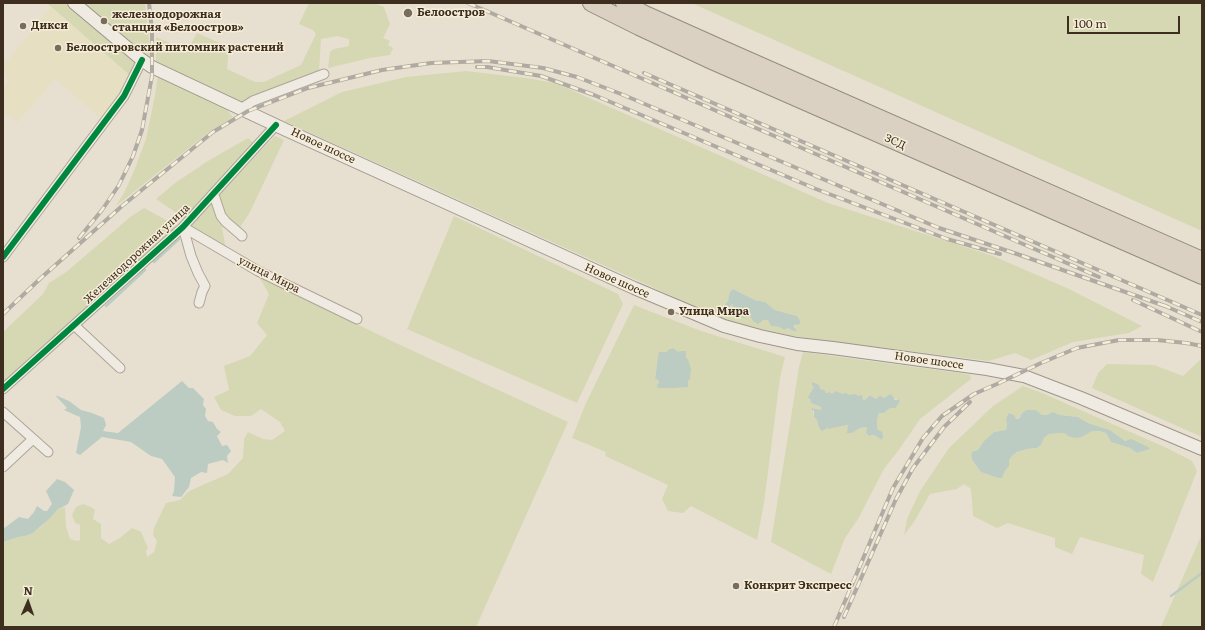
<!DOCTYPE html>
<html>
<head>
<meta charset="utf-8">
<style>
  body { margin:0 }
  #map { position:relative; width:1205px; height:630px; overflow:hidden; background:#e7e0d1; font-family:Literata,serif }
  canvas { display:block }
  .frame { position:absolute; inset:0; border:4px solid #3d2e20; pointer-events:none }
  .north { position:absolute; left:8px; top:582px; width:40px; height:40px; -webkit-text-stroke:3px #f7eed8; paint-order:stroke; rotate:2deg; font-size:11px; font-weight:700; line-height:16px; text-align:center; color:#3d2e20 }
  .north::after { content:''; display:block; margin:auto; width:14px; height:18px; background:#3d2e20; clip-path:polygon(50% 0,100% 100%,50% 72%,0 100%) }
  .scale { position:absolute; left:1067px; top:16px; width:113px; height:18px; box-sizing:border-box; border:2px solid #3d2e20; border-top:0; padding-left:5px; font-size:12px; line-height:14px; white-space:nowrap; color:#3d2e20; -webkit-text-stroke:3px #f7eed8; paint-order:stroke }
</style>
</head>
<body>
<div id="map">
<canvas width="1205" height="630"></canvas>
<div class="frame"></div>
<div class="north">N</div>
<div class="scale">100 m</div>
</div>
<script>
const ctx = document.querySelector('canvas').getContext('2d');
ctx.lineJoin = 'round';
function paint(path, color) { ctx.fillStyle = color; ctx.fill(path, 'evenodd'); }
const poly = rows => new Path2D(rows.map(r => 'M' + r).join(''));
function trace(path, color, width, dash) { ctx.strokeStyle = color; ctx.lineWidth = width; ctx.lineCap = dash ? 'butt' : 'round'; ctx.setLineDash(dash || []); ctx.stroke(path); }
function drawText(font, color, halo, rows, align = 'center') {
  ctx.font = font + ' Literata,serif'; ctx.lineWidth = 3; ctx.setLineDash([]); ctx.textBaseline = 'middle'; ctx.strokeStyle = halo; ctx.fillStyle = color; for (const [text, x, y, turn = 0] of rows) {
    ctx.save(); ctx.translate(x, y); ctx.rotate((+turn || 0) * Math.PI / 180); ctx.textAlign = isNaN(turn) ? turn : align; if (halo) ctx.strokeText(text, 0, 0); ctx.fillText(text, 0, 0); ctx.restore();
  }
}
const farmland = poly([
  [51,7,133,78,105,122,55,79,17,123,3,111,3,90,9,82,3,69,3,66]
]);
const green = poly([
  [47,3,65,3,139,65,133,78],
  [80,3,145,3,150,48,150,60],
  [309,3,374,3,384,7,390,24,383,38,390,41,388,45,393,48,390,55,370,58,328,68,330,52,334,49,349,46,349,39,337,36,321,39,319,71,250,98,244,103,156,63,156,37,187,51,197,33,229,47,227,69,255,82,264,82,301,65,316,34,313,30,299,24],
  [693,3,1202,3,1202,231,696,5],
  [466,71,526,78,555,83,828,203,993,256,1067,288,1142,326,1129,333,1073,342,1031,360,1015,353,989,361,804,338,769,331,725,320,284,121,342,92,406,77],
  [733,289,755,300,765,302,775,310,797,316,794,328,788,328,784,330,779,327,771,326,769,320,763,320,751,315,736,313,732,304,725,304,728,301],
  [158,75,223,105,233,117,209,132,116,206,124,193,134,171,146,139,155,95],
  [275,136,284,140,249,214,240,227,229,220,222,228,226,249,189,225],
  [248,138,254,143,184,218,156,199,175,183,208,161],
  [144,208,177,226,3,385,3,332,43,294,49,283,65,273,105,239,130,217],
  [454,216,618,294,623,304,577,403,407,329],
  [259,277,396,343,568,422,476,627,3,627,3,542,18,537,25,536,33,533,41,527,57,510,65,507,66,527,70,539,77,541,80,540,80,525,75,523,72,515,76,507,83,504,91,507,95,510,93,519,101,524,101,538,109,544,120,538,132,528,141,532,148,548,146,551,147,557,154,552,157,541,153,535,154,528,166,503,180,500,189,491,228,474,243,458,244,439,248,432,263,439,272,440,285,431,280,422,261,409,251,416,235,416,221,410,214,397,229,390,224,366,250,356,267,335,257,323,269,294],
  [634,305,701,331,785,357,780,378,764,503,757,540,691,506,683,513,668,511,662,499,668,485,605,456,606,452,572,438,586,403],
  [667,352,678,352,686,358,659,383,658,380,655,379,658,356],
  [803,352,960,373,970,375,971,379,920,419,898,451,884,469,858,519,845,538,831,574,771,542,799,367],
  [814,388,832,394,842,394,858,396,863,400,865,400,870,395,876,399,884,398,900,399,884,413,879,413,877,420,877,429,882,440,874,435,869,436,866,433,867,427,860,428,852,433,849,425,827,428,819,428,817,420,814,417,812,408,821,410,821,407,811,403,810,399],
  [1200,360,1202,360,1202,437,1092,388,1098,373,1107,364,1154,365,1183,376],
  [1023,386,1042,393,1169,449,1192,461,1197,471,1153,582,1141,574,1144,555,1080,537,1072,554,1055,547,1055,538,1008,523,997,528,973,516,971,489,964,484,957,489,930,494,914,522,904,535,907,519,920,491,949,448,993,406],
  [1026,410,1036,410,1042,415,1047,415,1053,412,1060,415,1078,417,1088,423,1110,430,1125,441,1128,440,1150,449,1137,453,1130,448,1111,442,1106,433,1099,431,1092,431,1082,437,1068,436,1064,433,1049,434,1044,438,1041,445,1037,448,1027,449,1017,452,1013,455,1009,460,1009,466,1005,471,1002,478,998,478,981,472,973,461,973,451,978,450,984,441,994,432,1006,430,1007,425,1006,419,1014,415,1015,419,1020,418,1021,414],
  [1202,534,1202,627,1161,627]
]);
const water = poly([
  [733,289,755,300,765,302,775,310,797,316,800,321,800,324,794,325,794,328,796,329,796,331,794,331,788,328,784,330,779,327,771,326,768,320,763,320,758,324,753,321,750,315,747,317,742,318,741,314,736,313,732,304,729,307,726,307,725,304,728,301,730,292],
  [673,348,678,352,681,351,686,351,686,358,688,359,691,369,690,379,688,381,688,387,672,388,658,388,657,385,659,383,658,380,655,379,658,356,659,352,667,352,668,350],
  [182,381,189,388,193,388,204,399,203,405,206,409,205,416,208,421,213,422,217,429,221,432,217,436,222,446,227,445,231,451,227,456,228,463,223,460,208,464,207,473,201,472,191,478,189,487,181,497,172,496,174,491,175,477,162,459,151,456,131,442,102,437,80,455,76,453,81,427,80,417,64,410,67,408,55,395,69,401,81,410,92,413,104,418,106,425,103,431,118,433],
  [812,382,819,385,820,389,824,390,827,393,829,392,832,394,836,391,842,394,846,393,850,395,855,394,858,396,862,395,863,400,865,400,870,395,876,399,880,396,884,398,891,394,895,400,900,399,899,403,895,408,890,408,884,413,879,413,877,420,877,429,882,432,883,436,882,440,874,435,869,436,866,433,867,427,860,428,852,433,847,433,848,425,832,428,830,429,827,428,822,431,819,428,817,420,814,417,814,411,812,410,812,408,821,410,821,407,811,403,810,399,808,398,809,395,812,391,812,389,814,388,812,385],
  [1026,410,1036,410,1042,415,1047,415,1053,412,1060,415,1078,417,1088,423,1110,430,1125,441,1131,439,1148,447,1150,449,1137,453,1130,448,1111,442,1106,433,1099,431,1092,431,1082,437,1074,438,1068,436,1064,433,1049,434,1044,438,1041,445,1037,448,1027,449,1017,452,1013,455,1009,460,1009,466,1005,471,1002,478,998,478,981,472,973,461,971,455,973,451,978,450,984,441,994,432,1006,430,1007,425,1006,419,1009,413,1014,415,1016,419,1020,418,1021,414],
  [57,479,65,482,74,490,68,504,57,510,49,519,33,533,25,536,18,537,3,542,3,529,19,517,28,519,34,512,37,506,44,511,47,511,52,504,46,491]
]);
const stream = poly([
  [154,262,179,239],
  [106,306,145,270],
  [1171,596,1202,573]
]);
const minor = poly([
  [242,108,253,101,324,74],
  [212,195,215,198,221,216,226,222,240,234,242,236],
  [183,227,258,271,357,319],
  [183,227,191,256,198,273,205,286,202,292,199,303],
  [3,257,124,96,142,60],
  [74,325,120,368],
  [3,389,183,227,276,125],
  [3,412,48,452],
  [3,467,33,439]
]);
const secondary = poly([
  [74,3,142,60,152,67,286,130,634,288,724,326,760,336,797,344,833,348,987,369,1024,376,1081,398,1202,449]
]);
const motorway = poly([
  [591,3,639,27,714,62,1202,276],
  [624,3,645,14,721,48,1202,260]
]);
const rail = poly([
  [468,3,1099,277],
  [477,67,487,67,541,76,594,95,816,189,947,239,1000,254],
  [644,73,1202,315],
  [79,238,102,210,119,185,133,156,142,130,152,76,152,30,149,3],
  [1133,300,1202,332],
  [1163,305,1202,322],
  [3,314,42,277,122,206,213,132,248,111,308,88,382,70,431,63,488,61,543,68,577,77,621,94,939,228,1020,255,1168,307],
  [844,617,896,499,913,468,944,427,970,402],
  [834,627,893,488,923,438,942,416,974,394,997,384,1041,363,1077,348,1119,340,1157,340,1186,343,1202,346]
]);
const cycleway = poly([
  [3,257,124,96,142,60],
  [3,389,183,227,276,125]
]);
const markers = [
  [408,13,5,"#786c5e"],
  [104,21,4,"#786c5e"],
  [23,26,4,"#786c5e"],
  [58,48,4,"#786c5e"],
  [671,312,4,"#786c5e"],
  [736,586,4,"#786c5e"]
];
const poiNames = [
  ["Белоостров",417,13],
  ["железнодорожная",112,15],
  ["станция «Белоостров»",112,28],
  ["Дикси",31,26],
  ["Белоостровский питомник растений",66,48],
  ["Улица Мира",679,312],
  ["Конкрит Экспресс",744,586]
];
const streetNames = [
  ["ЗСД",895,142,24],
  ["Новое шоссе",323,146,25],
  ["Железнодорожная улица",137,254,-43],
  ["улица Мира",269,275,27],
  ["Новое шоссе",617,281,24],
  ["Новое шоссе",929,361,8]
];
paint(farmland, '#e6dfc2');
paint(green, '#d6d7b3');
paint(water, '#bcccc2');
trace(stream, '#bcccc2', 2.5);
trace(minor, '#ada599', 11);
trace(secondary, '#9c958a', 14);
trace(motorway, '#928b80', 18);
trace(minor, '#efebe3', 9);
trace(secondary, '#efebe3', 12);
trace(motorway, '#dad1c2', 16);
trace(rail, '#afaaa2', 4);
trace(rail, '#f7eed8', 2.5, [8]);
trace(cycleway, '#00873e', 6);
for (const [x, y, r, color] of markers) { const dot = new Path2D(); dot.arc(x, y, r, 0, 2 * Math.PI); ctx.fillStyle = color; ctx.fill(dot); trace(dot, '#f7eed8', 1.5); }
drawText('bold 11px', '#3d2e20', '#f7eed8', poiNames, 'left');
drawText('11px', '#3d2e20', '#f7eed8', streetNames);
</script>
</body>
</html>
